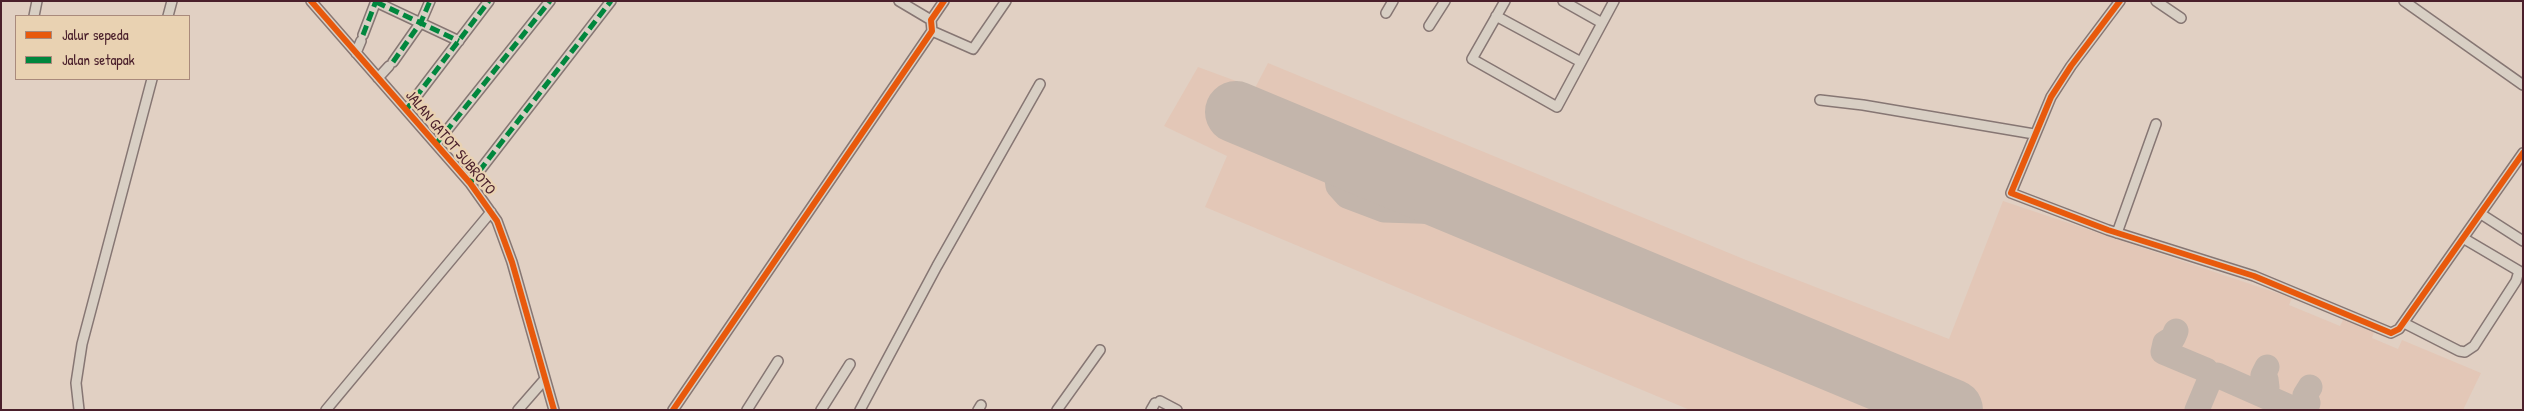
<!DOCTYPE html>
<html>
<head>
<meta charset="utf-8">
<style>
  body { margin:0 }
  #map { position:relative; width:2524px; height:411px; overflow:hidden; background:#e1d0c3; font-family:"Patrick Hand",sans-serif }
  canvas { display:block }
  .frame { position:absolute; inset:0; border:2px solid #4a1f2b; pointer-events:none }
  .legend { position:absolute; left:15px; top:15px; width:175px; height:65px; box-sizing:border-box; background:#e9d2b2; border:1px solid #a98a7c; margin:0; padding:6px 9px; list-style:none; font-size:15px; color:#4a1f2b }
  .legend li { display:flex; align-items:center; gap:10px; height:25px }
  .legend b { width:25px; border:1px solid #a98a7c }
</style>
</head>
<body>
<div id="map">
<canvas width="2524" height="411"></canvas>
<div class="frame"></div>
<ul class="legend">
<li><b style="height:6px;background:#e8590c"></b>Jalur sepeda</li>
<li><b style="height:6px;background:#00873e"></b>Jalan setapak</li>
</ul>
</div>
<script>
const ctx = document.querySelector('canvas').getContext('2d');
ctx.lineJoin = 'round';
function paint(path, color) { ctx.fillStyle = color; ctx.fill(path, 'evenodd'); }
const poly = rows => new Path2D(rows.map(r => 'M' + r).join(''));
function trace(path, color, width, dash) { ctx.strokeStyle = color; ctx.lineWidth = width; ctx.lineCap = dash ? 'butt' : 'round'; ctx.setLineDash(dash || []); ctx.stroke(path); }
function drawText(font, color, halo, rows, align = 'center') {
  ctx.font = font + ' "Patrick Hand",sans-serif'; ctx.lineWidth = 5; ctx.setLineDash([]); ctx.textBaseline = 'middle'; ctx.strokeStyle = halo; ctx.fillStyle = color; for (const [text, x, y, turn = 0] of rows) {
    ctx.save(); ctx.translate(x, y); ctx.rotate((+turn || 0) * Math.PI / 180); ctx.textAlign = isNaN(turn) ? turn : align; if (halo) ctx.strokeText(text, 0, 0); ctx.fillText(text, 0, 0); ctx.restore();
  }
}
const built = poly([
  [1268,63,1746,260,1949,339,2003,201,2292,298,2289,305,2340,326,2345,316,2375,329,2372,338,2398,349,2402,340,2481,373,2463,410,1690,410,1205,207,1227,156,1164,126,1198,67,1255,88]
]);
const taxiway = poly([
  [1344,157,1337,179,1338,186,1347,196,1384,210,1446,212,1492,219],
  [2176,331,2173,338,2165,343,2163,352,2206,370,2210,379],
  [2260,393,2267,387,2266,379,2263,375,2267,367],
  [2197,410,2210,379,2217,375,2296,410],
  [2306,410,2308,403,2305,395,2310,387]
]);
const runway = poly([
  [1236,112,1952,410]
]);
const minor = poly([
  [311,1,470,183,497,221,512,262,554,410],
  [899,1,931,20],
  [1505,1,1472,59,1557,107,1614,1],
  [1563,1,1602,23],
  [2120,1,2071,66,2051,97,2011,193,2108,230,2254,276,2391,333,2399,329,2523,153],
  [2156,1,2181,18],
  [2404,1,2523,85],
  [376,2,459,41],
  [1386,13,1393,1],
  [34,16,37,1],
  [168,16,172,1],
  [1496,16,1581,62],
  [1429,26,1445,1],
  [932,31,973,49,1006,1],
  [363,35,376,1],
  [356,53,361,41],
  [393,62,421,22,430,1],
  [378,78,389,66],
  [1820,100,1863,105,2034,134],
  [406,110,489,1],
  [436,144,550,1],
  [470,183,611,1],
  [2481,214,2523,241],
  [2117,233,2156,124],
  [2404,323,2459,351,2465,352,2474,346,2516,281,2519,271,2463,238],
  [1160,401,1177,410],
  [79,410,76,383,82,344,152,79],
  [326,410,491,212],
  [518,410,545,379],
  [673,410,932,31,931,20,944,1],
  [747,410,778,361],
  [821,410,850,364],
  [860,410,937,266,1040,84],
  [978,410,981,405],
  [1057,410,1100,350],
  [1151,410,1155,403]
]);
const quiet = poly([
  [376,2,459,41],
  [363,35,376,1],
  [393,62,421,22,430,1],
  [406,110,489,1],
  [436,144,550,1],
  [470,183,611,1]
]);
const cycleway = poly([
  [311,1,470,183,497,221,512,262,554,410],
  [2120,1,2071,66,2051,97,2011,193,2108,230,2254,276,2391,333,2399,329,2523,153],
  [673,410,932,31,931,20,944,1]
]);
const streetNames = [
  ["JALAN GATOT SUBROTO",450,143,50]
];
paint(built, '#e3c7b7');
trace(taxiway, '#c3b5ab', 25);
trace(runway, '#c3b5ab', 62);
trace(minor, '#867673', 12);
trace(minor, '#d8cfc4', 9);
trace(quiet, '#00873e', 5, [10, 5]);
trace(cycleway, '#e8590c', 6);
drawText('15px', '#4a1f2b', '#e9d2b2', streetNames);
</script>
</body>
</html>
